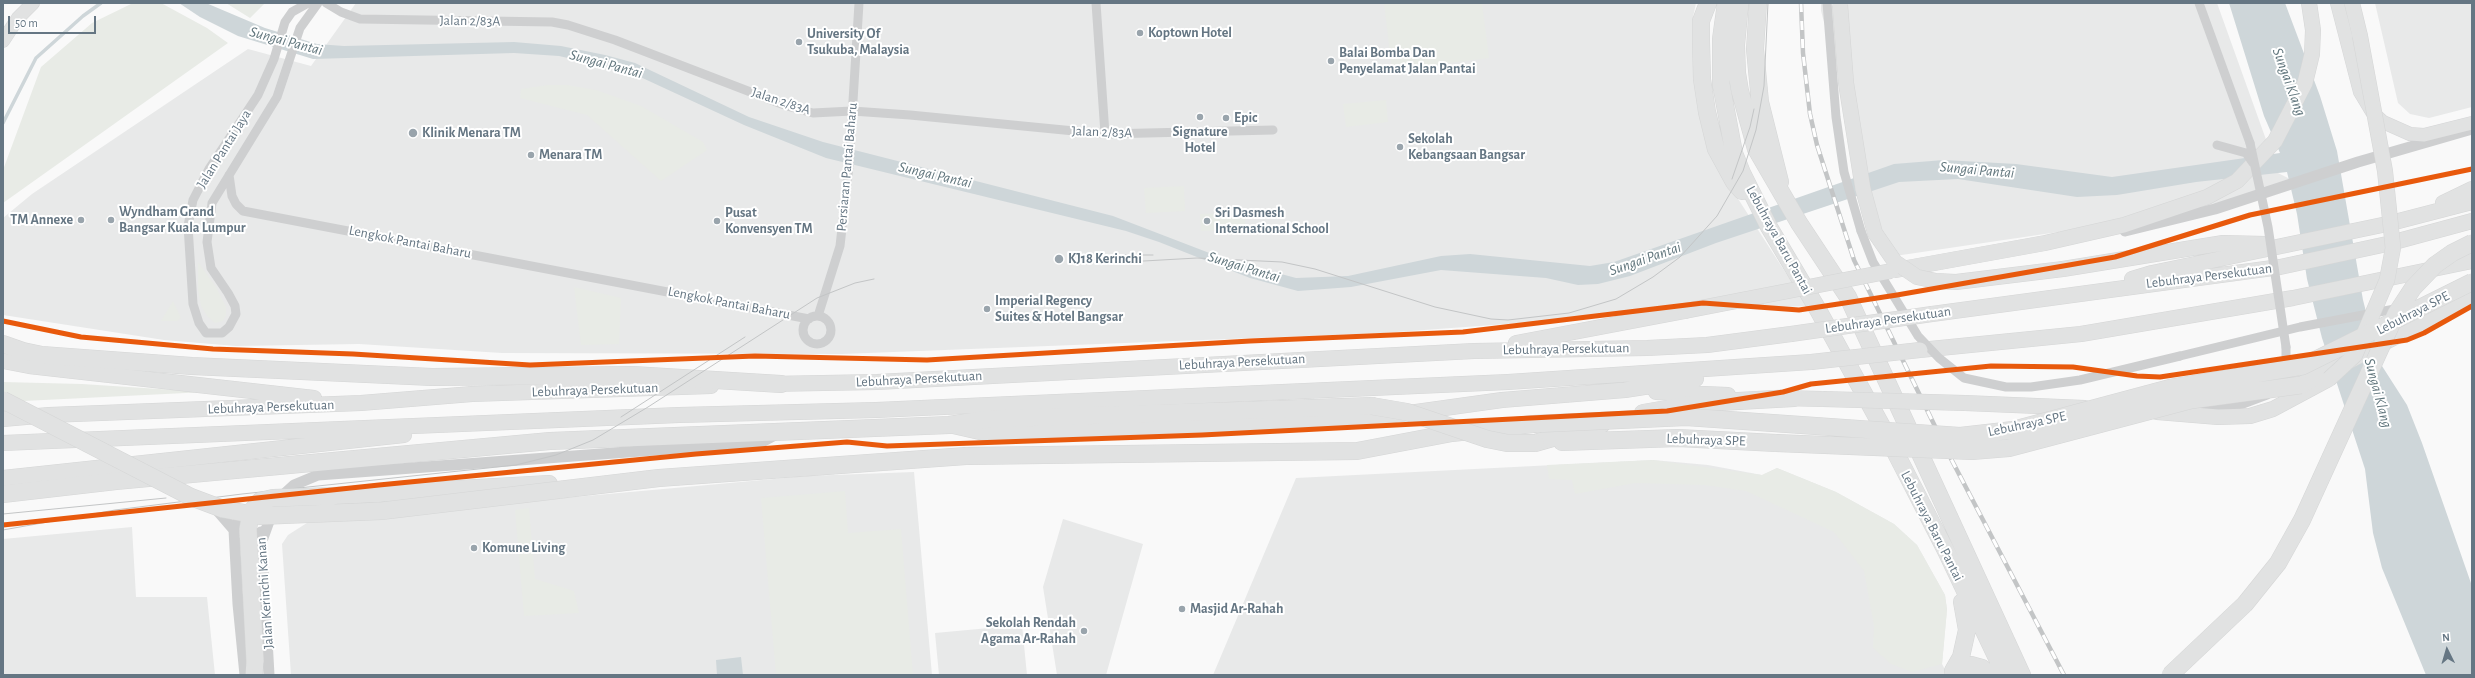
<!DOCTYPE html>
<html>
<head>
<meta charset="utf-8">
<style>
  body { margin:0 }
  #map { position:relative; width:2475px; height:678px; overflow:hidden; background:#f9f9f9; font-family:"Alegreya Sans",sans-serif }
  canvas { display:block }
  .frame { position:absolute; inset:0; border:4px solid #657683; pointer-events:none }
  .north { position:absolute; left:2427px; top:630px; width:40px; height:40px; -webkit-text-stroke:3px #fff; paint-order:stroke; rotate:355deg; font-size:11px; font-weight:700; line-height:16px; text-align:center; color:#657683 }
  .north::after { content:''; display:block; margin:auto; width:14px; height:18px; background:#657683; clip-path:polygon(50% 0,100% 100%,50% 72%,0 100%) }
  .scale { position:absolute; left:8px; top:16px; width:88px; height:18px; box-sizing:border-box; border:2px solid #657683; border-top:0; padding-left:5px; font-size:12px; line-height:14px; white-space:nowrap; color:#657683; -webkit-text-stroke:3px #fff; paint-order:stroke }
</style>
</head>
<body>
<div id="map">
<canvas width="2475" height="678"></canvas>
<div class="frame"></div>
<div class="north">N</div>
<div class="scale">50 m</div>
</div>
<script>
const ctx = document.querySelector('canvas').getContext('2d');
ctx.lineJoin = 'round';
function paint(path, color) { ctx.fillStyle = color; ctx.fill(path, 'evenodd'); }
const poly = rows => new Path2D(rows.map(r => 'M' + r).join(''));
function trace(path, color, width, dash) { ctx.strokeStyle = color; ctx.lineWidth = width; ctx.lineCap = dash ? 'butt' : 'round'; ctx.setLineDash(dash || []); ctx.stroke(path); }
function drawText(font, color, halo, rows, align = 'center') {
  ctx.font = font + ' "Alegreya Sans",sans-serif'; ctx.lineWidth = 4; ctx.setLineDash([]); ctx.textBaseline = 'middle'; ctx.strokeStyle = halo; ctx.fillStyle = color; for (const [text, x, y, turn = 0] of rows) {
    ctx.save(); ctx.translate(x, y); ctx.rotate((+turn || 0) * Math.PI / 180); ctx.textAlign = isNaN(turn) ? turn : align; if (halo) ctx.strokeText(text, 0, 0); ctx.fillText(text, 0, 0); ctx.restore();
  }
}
const built = poly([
  [356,3,1696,3,1693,17,1695,51,1715,163,1807,306,1685,311,1383,333,842,354,502,353,359,344,236,346,164,340,3,315,3,218,32,194,248,49,311,66],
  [1821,3,2217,3,2278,173,2294,181,2215,209,1888,257,1821,11],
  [2375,3,2472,3,2472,107,2429,118,2410,114,2398,103],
  [1653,460,1708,465,1762,475,1777,468,1836,492,1894,524,1917,545,1945,595,1947,609,1942,664,1948,675,1213,675,1296,478],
  [914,472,932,675,291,675,282,544,288,535,310,521,807,476],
  [1063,519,1143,544,1106,675,1057,675,1043,587],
  [132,527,136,597,207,597,215,675,3,675,3,539],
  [1022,625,1027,675,939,675,935,633]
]);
const green = poly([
  [133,3,161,3,207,28,228,43,3,203,3,170,41,67,92,23],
  [226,3,265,3,250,18],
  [1384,3,1482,3,1489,58,1392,70],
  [548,85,567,85,596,90,641,106,703,142,707,150,661,181,587,115,520,98,521,89],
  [1386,100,1388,122,1346,127,1343,104],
  [1184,186,1185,211,1146,213,1144,188],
  [1245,212,1245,229,1201,231,1200,214],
  [198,262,216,287,226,307,226,315,223,321,215,323,208,317,201,306,198,289],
  [574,287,621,298,619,344,581,345],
  [173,301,181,318,177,321,161,321],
  [3,382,82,384,206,392,3,402],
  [1653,460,1762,475,1777,468,1836,492,1894,524,1917,545,1945,595,1947,610,1942,664,1912,672,1891,664,1873,648,1874,626,1864,571,1834,532,1746,491,1705,485,1635,483,1575,494,1572,480,1549,479,1547,465],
  [845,491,848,533,901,529,913,675,776,675,761,498],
  [529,508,535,579,574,591,579,613,524,616,515,510]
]);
const water = poly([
  [179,3,206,3,265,28,317,44,344,46,514,42,561,46,605,55,635,63,749,117,823,142,1113,216,1225,259,1296,278,1348,276,1441,256,1470,254,1590,266,1614,262,1894,164,1944,160,2016,164,2112,177,2280,153,2264,116,2229,3,2285,3,2320,96,2337,151,2363,300,2373,339,2382,366,2407,405,2422,443,2472,586,2472,675,2426,675,2382,568,2373,533,2365,469,2322,338,2307,279,2297,214,2287,172,2196,182,2117,195,2077,197,1958,179,1899,182,1716,243,1630,276,1598,284,1578,285,1546,278,1441,270,1351,287,1298,291,1250,278,1159,242,1126,231,826,158,744,125,636,75,599,65,559,56,514,53,313,59,238,36,200,17],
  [741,657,743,675,717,675,716,660]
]);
const stream = poly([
  [3,123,36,58,83,16,101,3]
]);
const minor = poly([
  [308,3,292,12,285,22,274,59,258,95,209,169,193,200,188,226,193,304,199,323,206,333,222,333,229,327,236,314,235,306,228,293,211,268,207,242,212,203,277,97,300,28,318,3],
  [326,3,341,12,360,19,552,22,568,25,615,40,787,106,813,113,852,111,910,115,1105,134,1273,130],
  [1096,3,1105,134],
  [1827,3,1836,117,1844,172,1861,231],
  [2199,3,2250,143],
  [229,175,232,196,236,204,243,211,809,319],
  [818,316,840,246,849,166,859,3],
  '803 330a14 14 0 1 1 28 0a14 14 0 1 1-28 0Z',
  [2180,356,2300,327,2400,308],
  [2202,410,2243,404,2267,395,2283,379,2286,361,2286,347]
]);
const tertiary = poly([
  [2125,231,2215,209,2358,162,2472,129],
  [215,508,234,530],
  [261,532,269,675],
  [263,538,272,513,282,496,294,485,318,475,762,442,777,434],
  [245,675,238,604,234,530,239,520,244,517,251,517]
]);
const secondary = poly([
  [2337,3,2360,92,2372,112,2383,122,2410,134,2424,135,2472,123],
  [3,41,18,18,33,3]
]);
const trunk = poly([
  [2352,3,2360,36],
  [2443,203,2472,189],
  [2063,269,2223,243,2266,244],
  [1896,270,2045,243,2124,225,2207,197,2237,181,2275,141,2305,83,2312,54,2313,30,2309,3],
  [2132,279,2152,273,2387,224,2472,202],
  [1932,314,2280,267,2387,244,2472,221],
  [1516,343,1685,311],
  [1920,350,2081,334,2293,298,2472,261],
  [3,361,29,366,314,398],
  [769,384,877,382,1474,351,1647,348,1707,345,1791,334],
  [1656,392,1728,395],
  [1782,398,1823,399],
  [1965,403,2085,408],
  [2157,412,2218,417,2250,416,2273,409,2329,379],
  [3,419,49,415,361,403,472,394,711,386],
  [953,426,984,433,1077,431,1373,418,1502,400,1625,390,1696,379],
  [3,443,679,415,876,410,1508,382,1811,362],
  [3,478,404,435]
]);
const motorway = poly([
  [1708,3,1701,21,1701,41,1702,79,1707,112,1716,149,1734,182,1742,191],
  [1726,3,1721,39,1721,84,1734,153,1742,173,1769,227,1817,308,1885,432,1946,551,2005,675],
  [1740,3,1736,45,1737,73,1740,91,1756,149,1799,223,1848,297,2022,675],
  [1758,3,1755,49,1760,102,1780,182],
  [3,344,23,351,42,355,192,366,432,377,633,375,781,384],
  [2301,385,2472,296],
  [1643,413,1701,403,1794,398],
  [1562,442,1678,438,1776,443],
  [1535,443,1602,424],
  [966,456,1357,451,1452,433,1533,424],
  [3,494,116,481,550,441,949,425,989,419,1372,406],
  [333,496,549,484],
  [1953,671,1961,657,1967,630,1962,602],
  [1953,671,1971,665,1982,668,1990,675],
  [254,675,255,661]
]);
const tram = poly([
  [1732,179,1750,127,1754,109],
  [1125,255,1153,255],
  [1126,262,1197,258,1282,262,1315,269,1435,307,1491,319,1508,320,1569,313,1616,299,1653,277,1680,257,1717,216,1743,171,1756,130,1764,86,1768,3],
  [621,417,745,337],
  [3,514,166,498],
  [3,530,115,510,242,494,516,465,556,455,593,440,648,407,817,298,855,283,874,279]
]);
const rail = poly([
  [1801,3,1803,53,1810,114,1817,145,1854,260,1948,453,2064,675]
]);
const minorBridge = poly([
  [2250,143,2268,227,2286,347],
  [2217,145,2246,153,2253,163],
  [1861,231,1873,262,1918,336,1939,358,1964,378,2006,387,2031,387,2080,380,2180,356]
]);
const trunkBridge = poly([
  [1840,5,1846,83,1863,189,1875,233,1895,262,1917,277,1936,281,1956,282,2063,269],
  [1685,311,1891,271],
  [1791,334,1932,314],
  [1811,362,1920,350],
  [2329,379,2355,355,2387,280,2393,248,2385,171,2360,36],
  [1823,399,1965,403]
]);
const motorwayBridge = poly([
  [3,400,191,497,223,509,260,516,381,511,659,478,966,456],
  [1372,406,1407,412,1487,439,1507,443,1535,443],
  [1533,424,1686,417,1960,436,2013,430,2170,388,2303,366,2472,282],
  [1776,443,1972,451,2009,448,2191,400,2301,385],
  [255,661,248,529,251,512,260,501,273,498,333,496],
  [2170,675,2245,604,2278,563,2302,520,2396,314,2413,288,2435,265,2452,253,2472,243]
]);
const cycleway = poly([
  [3,321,81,337,213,349,353,354,530,365,755,356,927,360,1250,341,1463,332,1703,303,1799,310,1897,295,2115,257,2250,215,2472,169],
  [3,525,379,485,696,454,847,442,887,446,1202,435,1667,411,1783,392,1811,384,1991,366,2073,367,2137,376,2160,377,2407,340,2424,333,2472,306]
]);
const markers = [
  [1140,33,4,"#99a4ac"],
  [799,42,4,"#99a4ac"],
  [1331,61,4,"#99a4ac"],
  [1200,117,4,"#99a4ac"],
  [1226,118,4,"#99a4ac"],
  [413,133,5,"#99a4ac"],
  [1400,147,4,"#99a4ac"],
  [531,155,4,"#99a4ac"],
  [81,220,4,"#99a4ac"],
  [111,220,4,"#99a4ac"],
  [717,221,4,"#99a4ac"],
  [1207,221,4,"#99a4ac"],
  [1059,259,5,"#99a4ac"],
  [987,309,4,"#99a4ac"],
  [474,548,4,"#99a4ac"],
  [1182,609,4,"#99a4ac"],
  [1084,631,4,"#99a4ac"]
];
const streetNames = [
  ["Jalan 2/83A",470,21,1],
  ["Jalan 2/83A",781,101,18],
  ["Jalan 2/83A",1102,132,2],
  ["Jalan Pantai Jaya",224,149,-58],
  ["Persiaran Pantai Baharu",847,167,-85],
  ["Lebuhraya Baru Pantai",1779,240,61],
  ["Lengkok Pantai Baharu",410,242,11],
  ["Lebuhraya Persekutuan",2209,276,-7],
  ["Lengkok Pantai Baharu",729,303,11],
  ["Lebuhraya SPE",2413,313,-27],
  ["Lebuhraya Persekutuan",1888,320,-8],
  ["Lebuhraya Persekutuan",1566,349,-1],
  ["Lebuhraya Persekutuan",1242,362,-3],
  ["Lebuhraya Persekutuan",919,379,-3],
  ["Lebuhraya Persekutuan",595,390,-2],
  ["Lebuhraya Persekutuan",271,407,-2],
  ["Lebuhraya SPE",2027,424,-12],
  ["Lebuhraya SPE",1706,440,2],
  ["Lebuhraya Baru Pantai",1932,526,63],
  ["Jalan Kerinchi Kanan",265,593,-94]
];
const poiNames = [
  ["Koptown Hotel",1148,33],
  ["University Of",807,34],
  ["Tsukuba, Malaysia",807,50],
  ["Balai Bomba Dan",1339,53],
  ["Penyelamat Jalan Pantai",1339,69],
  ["Epic",1234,118],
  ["Signature",1200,132,"center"],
  ["Hotel",1200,148,"center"],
  ["Klinik Menara TM",422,133],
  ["Sekolah",1408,139],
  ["Kebangsaan Bangsar",1408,155],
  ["Menara TM",539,155],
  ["Wyndham Grand",119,212],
  ["Bangsar Kuala Lumpur",119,228],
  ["Pusat",725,213],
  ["Konvensyen TM",725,229],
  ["Sri Dasmesh",1215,213],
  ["International School",1215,229],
  ["TM Annexe",73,220,"right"],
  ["KJ18 Kerinchi",1068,259],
  ["Imperial Regency",995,301],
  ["Suites & Hotel Bangsar",995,317],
  ["Komune Living",482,548],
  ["Masjid Ar-Rahah",1190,609],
  ["Sekolah Rendah",1076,623,"right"],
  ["Agama Ar-Rahah",1076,639,"right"]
];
const waterNames = [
  ["Sungai Pantai",286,41,15],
  ["Sungai Pantai",606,64,15],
  ["Sungai Klang",2289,82,70],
  ["Sungai Pantai",1977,170,5],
  ["Sungai Pantai",935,175,13],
  ["Sungai Pantai",1645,259,-19],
  ["Sungai Pantai",1244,267,17],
  ["Sungai Klang",2378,393,75]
];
paint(built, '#e8e9e9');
paint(green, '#e8ebe6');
paint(water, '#ced6d9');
trace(stream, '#ced6d9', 3.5);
trace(secondary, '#d5d6d7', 14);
trace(trunk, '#d5d6d6', 16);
trace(motorway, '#d5d6d6', 18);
trace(minor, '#cecfd0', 9);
trace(tertiary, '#cecfd0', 11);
trace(secondary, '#e1e2e2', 13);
trace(trunk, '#e1e2e2', 15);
trace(motorway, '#e1e2e2', 17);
trace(tram, '#c3c5c6', 1);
trace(rail, '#c3c5c6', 4.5);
trace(rail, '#fff', 3, [9]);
trace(trunkBridge, '#d5d6d6', 16, []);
trace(motorwayBridge, '#d5d6d6', 18, []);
trace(minorBridge, '#cecfd0', 9);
trace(trunkBridge, '#e1e2e2', 15);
trace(motorwayBridge, '#e1e2e2', 17);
trace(cycleway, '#e8590c', 5);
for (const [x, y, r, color] of markers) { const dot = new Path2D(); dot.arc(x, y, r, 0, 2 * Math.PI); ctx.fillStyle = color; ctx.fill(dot); trace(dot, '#fff', 1.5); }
drawText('14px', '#657683', '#fff', streetNames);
drawText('bold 14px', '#657683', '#fff', poiNames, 'left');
drawText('italic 15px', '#60757c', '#fff', waterNames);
</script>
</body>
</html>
